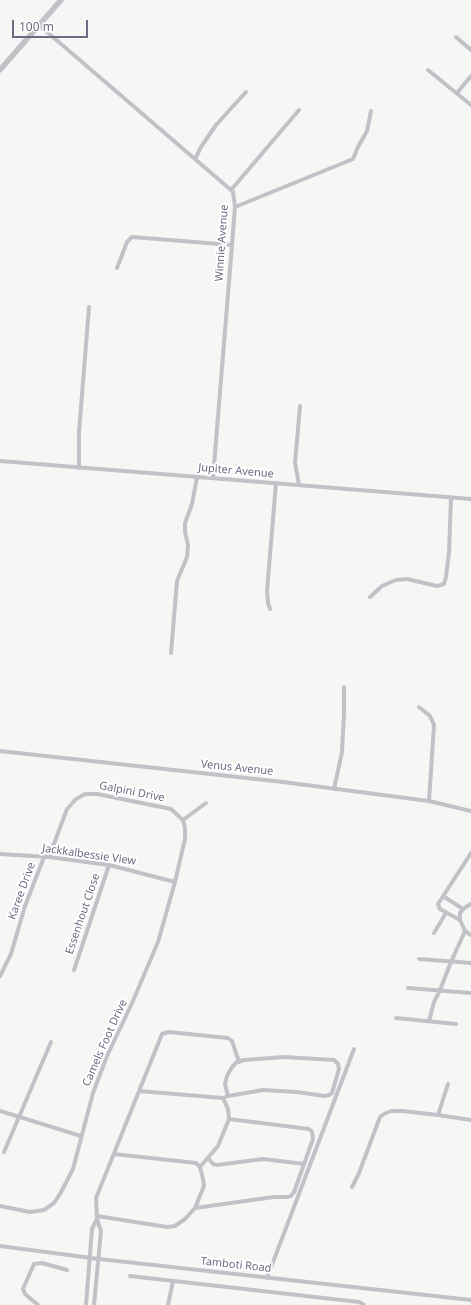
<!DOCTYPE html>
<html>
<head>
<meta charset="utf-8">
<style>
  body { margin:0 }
  #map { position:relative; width:471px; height:1305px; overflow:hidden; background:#f5f7f5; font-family:"Noto Sans",sans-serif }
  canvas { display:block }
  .scale { position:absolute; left:12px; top:20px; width:76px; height:18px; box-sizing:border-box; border:2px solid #6e6a82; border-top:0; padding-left:5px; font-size:12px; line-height:14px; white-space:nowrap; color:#6e6a82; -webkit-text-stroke:3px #fff; paint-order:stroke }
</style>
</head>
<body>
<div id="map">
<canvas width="471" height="1305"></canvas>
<div class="scale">100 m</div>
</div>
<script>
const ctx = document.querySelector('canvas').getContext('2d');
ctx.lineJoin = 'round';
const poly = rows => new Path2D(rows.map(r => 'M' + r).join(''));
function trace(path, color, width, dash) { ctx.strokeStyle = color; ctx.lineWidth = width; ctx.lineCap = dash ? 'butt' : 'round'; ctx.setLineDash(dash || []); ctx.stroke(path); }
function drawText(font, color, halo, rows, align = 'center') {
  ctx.font = font + ' "Noto Sans",sans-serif'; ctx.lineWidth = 4; ctx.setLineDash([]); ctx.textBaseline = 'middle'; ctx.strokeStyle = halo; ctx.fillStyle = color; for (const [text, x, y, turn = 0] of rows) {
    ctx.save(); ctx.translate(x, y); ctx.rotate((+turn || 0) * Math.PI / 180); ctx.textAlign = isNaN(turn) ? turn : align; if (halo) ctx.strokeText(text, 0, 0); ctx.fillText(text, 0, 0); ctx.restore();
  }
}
const minor = poly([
  [39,25,231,190,233,192,235,207,232,245,213,478],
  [456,37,471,50],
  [428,70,471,105],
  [457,93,471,76],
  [195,159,201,147,216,125,246,92],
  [231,190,299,110],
  [235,207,353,159,358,147,367,131,371,111],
  [117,268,127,242,132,237,232,245],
  [0,461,471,499],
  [79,468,79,432,89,307],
  [299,485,295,463,300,406],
  [370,597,382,586,396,580,407,579,437,586,444,584,446,577,449,552,451,498],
  [270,609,268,603,267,591,276,483],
  [171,653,177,581,187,557,188,545,185,532,185,523,192,504,197,477],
  [419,707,430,716,434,725,429,801],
  [0,751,283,782,429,801,471,811],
  [334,789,342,752,344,714,344,687],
  [183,820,206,803],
  [0,854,49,857,109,865,175,882],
  [443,896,463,909],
  [460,920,440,909,438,904,471,853],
  [465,931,471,935],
  [434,933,446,913],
  [419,959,471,963],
  [74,970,109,865],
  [0,976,11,954,25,906,44,857],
  [408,988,471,993],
  [396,1018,456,1024],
  [429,1021,434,1002,440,990,451,962,465,931,460,920,460,913,463,909,471,904],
  [448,1084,438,1115,471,1120],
  [139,1091,223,1098,228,1109,229,1119,218,1146,200,1167],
  [223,1098,228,1096,263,1090,297,1092,325,1096,329,1095,332,1093,339,1069,338,1064,334,1060,284,1057,244,1060,237,1062,232,1067,227,1076,225,1084,228,1096],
  [0,1111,81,1136],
  [4,1152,51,1042],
  [208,1158,213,1164,217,1165,263,1159,304,1164],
  [352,1187,359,1173,380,1117,384,1114,391,1111,402,1111,438,1115],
  [0,1206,30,1212,44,1210,54,1203,60,1194,73,1169,93,1093,107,1056,133,1001,158,942,175,882,185,839,185,828,183,820,171,809,97,794,85,794,76,799,67,809,49,857],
  [195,1208,274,1197,287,1197,291,1196,294,1192,313,1139,312,1132,309,1129,229,1119],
  [97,1216,167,1227,175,1226,185,1219,195,1208,204,1186,203,1179,200,1167,196,1163,114,1154],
  [0,1246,99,1259,471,1300],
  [130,1276,359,1302,364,1305],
  [267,1278,354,1049],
  [38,1305,25,1294,23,1289,34,1264,42,1263,67,1270],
  [86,1305,92,1229,97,1219],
  [94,1305,101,1231,97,1219,96,1198,162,1034,169,1032,228,1038,232,1041,239,1062],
  [168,1305,173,1281]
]);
const tertiary = poly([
  [0,70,61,0]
]);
const streetNames = [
  ["Winnie Avenue",222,243,-86],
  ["Jupiter Avenue",236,471,5],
  ["Venus Avenue",237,768,6],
  ["Galpini Drive",132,792,11],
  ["Jackkalbessie View",89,855,8],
  ["Karee Drive",22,891,-70],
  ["Essenhout Close",83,914,-71],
  ["Camels Foot Drive",105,1043,-66],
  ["Tamboti Road",236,1265,6]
];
trace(minor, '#c2c1c8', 4);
trace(tertiary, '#c2c1c8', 5.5);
drawText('11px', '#6e6a82', '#fff', streetNames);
</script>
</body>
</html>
